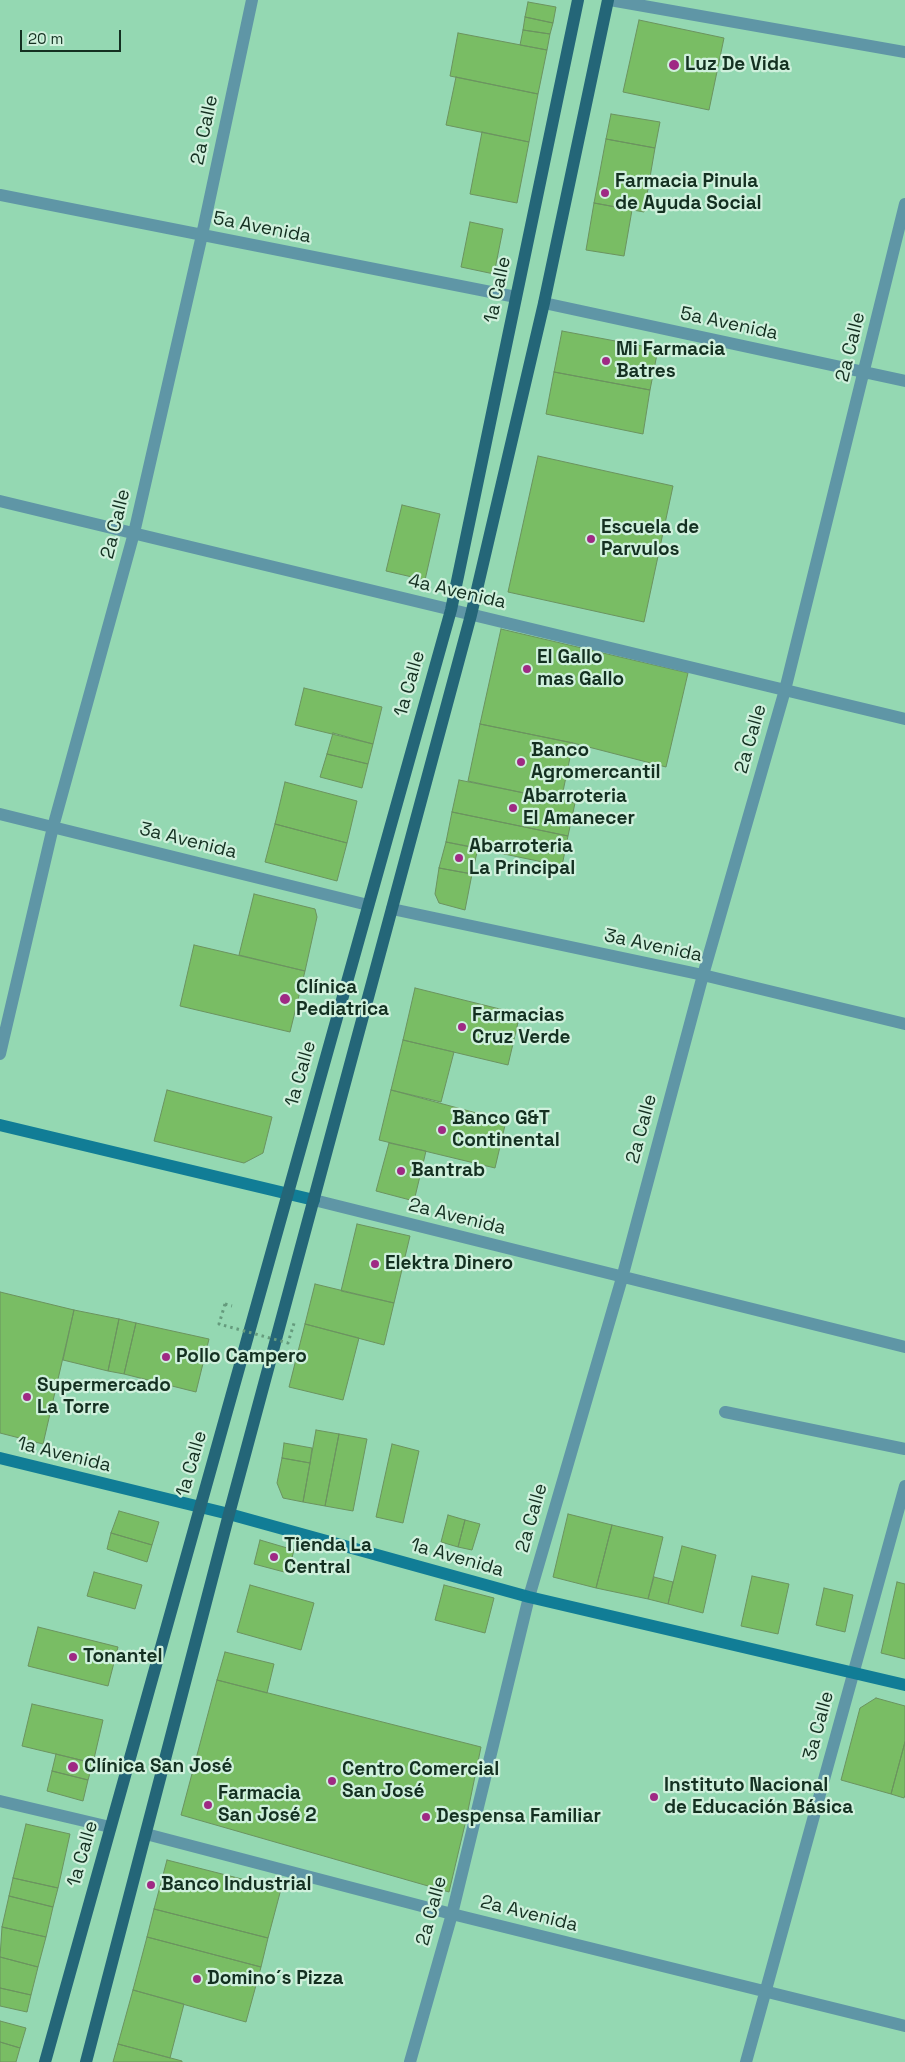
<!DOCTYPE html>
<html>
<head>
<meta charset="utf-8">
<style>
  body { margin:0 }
  #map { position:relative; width:905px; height:2062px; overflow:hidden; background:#94d8b2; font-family:"Space Grotesk",sans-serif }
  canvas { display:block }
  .scale { position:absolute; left:20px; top:30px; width:101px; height:22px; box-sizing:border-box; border:2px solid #143021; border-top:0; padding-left:6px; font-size:15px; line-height:18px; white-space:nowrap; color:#143021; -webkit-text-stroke:4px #cff0dc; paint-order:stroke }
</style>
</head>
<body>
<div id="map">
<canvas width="905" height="2062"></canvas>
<div class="scale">20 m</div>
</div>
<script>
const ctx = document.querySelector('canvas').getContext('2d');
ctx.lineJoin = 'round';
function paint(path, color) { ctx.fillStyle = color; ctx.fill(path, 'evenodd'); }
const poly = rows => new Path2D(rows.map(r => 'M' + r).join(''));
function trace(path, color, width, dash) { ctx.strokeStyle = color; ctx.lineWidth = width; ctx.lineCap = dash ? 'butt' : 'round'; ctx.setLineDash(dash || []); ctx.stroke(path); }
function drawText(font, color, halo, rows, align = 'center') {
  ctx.font = font + ' "Space Grotesk",sans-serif'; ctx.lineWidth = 4.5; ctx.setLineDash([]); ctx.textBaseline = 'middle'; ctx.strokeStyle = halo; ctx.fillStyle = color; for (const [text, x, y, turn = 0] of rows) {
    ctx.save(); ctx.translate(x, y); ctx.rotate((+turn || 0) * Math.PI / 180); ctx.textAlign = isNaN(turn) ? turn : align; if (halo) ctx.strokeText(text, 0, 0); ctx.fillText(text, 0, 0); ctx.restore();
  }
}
const building = poly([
  [528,2,556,7,553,23,525,17,528,2],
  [525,17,553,23,550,34,523,30,525,17],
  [639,20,724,38,709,110,623,92,639,20],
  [523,30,550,34,547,50,520,45,523,30],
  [458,33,547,50,538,94,450,76,458,33],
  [456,77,538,94,529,142,446,125,456,77],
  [611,114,660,122,655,148,606,139,611,114],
  [482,132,529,142,517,203,470,194,482,132],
  [606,139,655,148,644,212,594,203,606,139],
  [594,203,632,210,624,256,586,250,594,203],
  [470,222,503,229,494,274,461,267,470,222],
  [562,331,658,349,650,390,554,372,562,331],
  [554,372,650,390,643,434,546,414,554,372],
  [538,456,673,486,644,622,508,592,538,456],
  [402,505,440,514,425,580,386,571,402,505],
  [501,629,688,673,666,767,573,743,480,724,501,629],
  [304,688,382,707,373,744,295,725,304,688],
  [480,724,573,743,561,801,468,781,480,724],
  [333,733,373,744,368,764,327,754,333,733],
  [327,754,368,764,362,788,320,777,327,754],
  [459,780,575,803,568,836,452,812,459,780],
  [285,782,357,801,347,843,275,824,285,782],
  [452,812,568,836,562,866,446,842,452,812],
  [275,824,347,843,337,881,265,862,275,824],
  [446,842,478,848,472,874,439,868,446,842],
  [439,868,472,874,465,910,439,903,435,894,439,868],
  [254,894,315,909,317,917,305,971,239,955,254,894],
  [194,945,305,971,290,1032,180,1006,194,945],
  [415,988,520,1014,508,1065,403,1040,415,988],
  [403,1040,454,1052,441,1102,391,1090,403,1040],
  [167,1090,272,1117,263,1153,244,1163,154,1141,167,1090],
  [391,1090,506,1121,495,1168,379,1140,391,1090],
  [389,1143,426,1151,414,1201,376,1191,389,1143],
  [357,1224,410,1236,394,1303,341,1291,357,1224],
  [315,1284,394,1303,384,1345,305,1324,315,1284],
  [0,1292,74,1310,43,1444,0,1433,0,1292],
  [74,1310,119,1319,108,1371,63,1360,74,1310],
  [119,1319,136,1323,124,1374,108,1371,119,1319],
  [136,1323,209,1339,196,1392,124,1374,136,1323],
  [305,1324,359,1338,343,1400,289,1387,305,1324],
  [316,1430,339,1434,325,1506,303,1502,316,1430],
  [339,1434,367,1439,353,1511,325,1506,339,1434],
  [284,1443,312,1448,310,1463,282,1458,284,1443],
  [392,1444,419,1451,403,1523,376,1517,392,1444],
  [282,1458,310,1463,303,1502,283,1498,277,1483,282,1458],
  [119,1511,159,1522,152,1545,111,1533,119,1511],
  [568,1514,612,1525,596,1588,553,1577,568,1514],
  [448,1515,465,1520,458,1547,441,1542,448,1515],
  [465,1520,480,1524,472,1550,458,1547,465,1520],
  [612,1525,663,1537,648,1599,596,1588,612,1525],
  [111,1533,152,1545,147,1562,107,1549,111,1533],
  [260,1540,294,1550,288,1573,254,1564,260,1540],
  [682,1546,716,1555,703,1613,668,1604,682,1546],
  [94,1572,142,1585,135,1609,87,1596,94,1572],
  [752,1576,789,1584,778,1634,741,1626,752,1576],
  [654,1577,673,1582,668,1604,648,1599,654,1577],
  [897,1582,905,1584,905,1659,881,1653,897,1582],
  [250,1585,314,1603,301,1650,237,1632,250,1585],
  [444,1585,494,1598,485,1633,435,1620,444,1585],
  [824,1588,853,1595,845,1632,816,1625,824,1588],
  [38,1627,118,1647,108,1686,28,1666,38,1627],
  [225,1652,274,1664,267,1693,217,1680,225,1652],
  [217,1680,481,1747,466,1820,449,1892,181,1815,217,1680],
  [876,1698,905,1706,905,1742,891,1794,841,1780,860,1708,876,1698],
  [32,1704,103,1720,93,1763,22,1746,32,1704],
  [905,1742,905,1795,904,1798,891,1794,905,1742],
  [56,1754,93,1763,88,1780,52,1771,56,1754],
  [52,1771,88,1780,83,1801,47,1791,52,1771],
  [26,1824,70,1834,58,1888,13,1878,26,1824],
  [167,1860,281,1889,268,1938,154,1909,167,1860],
  [13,1878,58,1888,53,1907,9,1896,13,1878],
  [9,1896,53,1907,46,1937,2,1927,9,1896],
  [154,1909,268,1938,261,1967,147,1937,154,1909],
  [2,1927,46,1937,38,1967,0,1957,2,1927],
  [147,1937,261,1967,246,2022,133,1990,147,1937],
  [0,1957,38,1967,31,1995,0,1988,0,1957],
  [0,1988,31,1995,27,2012,0,2006,0,1988],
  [133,1990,184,2004,170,2058,118,2044,133,1990],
  [0,2021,26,2028,20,2048,0,2042,0,2021],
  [0,2042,20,2048,16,2062,0,2062,0,2042],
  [118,2044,182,2061,182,2062,113,2062,118,2044]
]);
const path = poly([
  [225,1304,232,1306]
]);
const lane = poly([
  [725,1412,905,1449]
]);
const street = poly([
  [610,0,905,52],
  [0,195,516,297],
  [544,303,905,381],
  [0,501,905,719],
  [0,814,368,905],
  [392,909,703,975,905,1024],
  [0,1054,53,827,134,533,202,235,252,0],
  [314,1200,905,1347],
  [0,1801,110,1827],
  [146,1834,452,1914,905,2026],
  [410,2062,452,1914,529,1597,622,1278,703,975,785,690,905,204],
  [746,2062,905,1486]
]);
const secondary = poly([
  [0,1125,314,1200],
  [0,1458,229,1514,529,1597,905,1685]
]);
const primary = poly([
  [45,2062,451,610,578,0],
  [86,2062,229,1514,471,615,544,303,608,0]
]);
const pathBridge = poly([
  [225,1304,219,1324,288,1343,295,1320]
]);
const markers = [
  [674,65,6,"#9f2a84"],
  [605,193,5,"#9f2a84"],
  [606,361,5,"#9f2a84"],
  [591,539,5,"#9f2a84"],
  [527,669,5,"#9f2a84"],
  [521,762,5,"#9f2a84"],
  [513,808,5,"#9f2a84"],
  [459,858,5,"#9f2a84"],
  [285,999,6,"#9f2a84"],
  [462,1027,5,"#9f2a84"],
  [442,1130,5,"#9f2a84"],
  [401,1171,5,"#9f2a84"],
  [375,1264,5,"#9f2a84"],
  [166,1357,5,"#9f2a84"],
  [27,1397,5,"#9f2a84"],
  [274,1557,5,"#9f2a84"],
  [73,1657,5,"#9f2a84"],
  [73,1767,6,"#9f2a84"],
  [332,1781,5,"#9f2a84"],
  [654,1797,5,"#9f2a84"],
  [208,1805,5,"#9f2a84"],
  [426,1817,5,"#9f2a84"],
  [151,1885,5,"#9f2a84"],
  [197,1979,5,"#9f2a84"]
];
const poiNames = [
  ["Luz De Vida",685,65],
  ["Farmacia Pinula",615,182],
  ["de Ayuda Social",615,204],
  ["Mi Farmacia",616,350],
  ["Batres",616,372],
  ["Escuela de",601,528],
  ["Parvulos",601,550],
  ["El Gallo",537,658],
  ["mas Gallo",537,680],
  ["Banco",531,751],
  ["Agromercantil",531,773],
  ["Abarroteria",523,797],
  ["El Amanecer",523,819],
  ["Abarroteria",469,847],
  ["La Principal",469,869],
  ["Clínica",296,988],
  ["Pediatrica",296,1010],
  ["Farmacias",472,1016],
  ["Cruz Verde",472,1038],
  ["Banco G&T",452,1119],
  ["Continental",452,1141],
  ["Bantrab",411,1171],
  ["Elektra Dinero",385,1264],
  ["Pollo Campero",176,1357],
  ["Supermercado",37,1386],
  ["La Torre",37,1408],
  ["Tienda La",284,1546],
  ["Central",284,1568],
  ["Tonantel",83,1657],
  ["Clínica San José",84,1767],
  ["Centro Comercial",342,1770],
  ["San José",342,1792],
  ["Instituto Nacional",664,1786],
  ["de Educación Básica",664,1808],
  ["Farmacia",218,1794],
  ["San José 2",218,1816],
  ["Despensa Familiar",436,1817],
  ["Banco Industrial",161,1885],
  ["Domino´s Pizza",207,1979]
];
const streetNames = [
  ["2a Calle",205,130,-78],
  ["5a Avenida",262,228,11],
  ["1a Calle",498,290,-78],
  ["5a Avenida",729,324,12],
  ["2a Calle",851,347,-76],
  ["2a Calle",116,524,-76],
  ["4a Avenida",457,592,13],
  ["1a Calle",410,684,-74],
  ["2a Calle",751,739,-74],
  ["3a Avenida",188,841,14],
  ["3a Avenida",653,946,12],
  ["1a Calle",301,1074,-74],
  ["2a Calle",642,1129,-75],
  ["2a Avenida",457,1217,14],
  ["1a Avenida",64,1455,14],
  ["1a Calle",192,1464,-74],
  ["2a Calle",532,1518,-74],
  ["1a Avenida",457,1558,16],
  ["3a Calle",819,1726,-75],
  ["1a Calle",83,1854,-74],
  ["2a Calle",432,1911,-75],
  ["2a Avenida",529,1914,14]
];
paint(building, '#79bd64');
trace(building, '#6b935f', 1);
trace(path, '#659b7d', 3, [2.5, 4]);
trace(lane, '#5f96a6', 12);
trace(street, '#5f96a6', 12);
trace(secondary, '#117d96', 12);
trace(primary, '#246678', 12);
trace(pathBridge, '#659b7d', 3, [2.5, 4]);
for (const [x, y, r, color] of markers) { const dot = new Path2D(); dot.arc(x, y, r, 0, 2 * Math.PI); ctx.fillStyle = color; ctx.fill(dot); trace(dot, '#cff0dc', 2); }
drawText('bold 19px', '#143021', '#cff0dc', poiNames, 'left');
drawText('19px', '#143021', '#cff0dc', streetNames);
</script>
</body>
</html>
